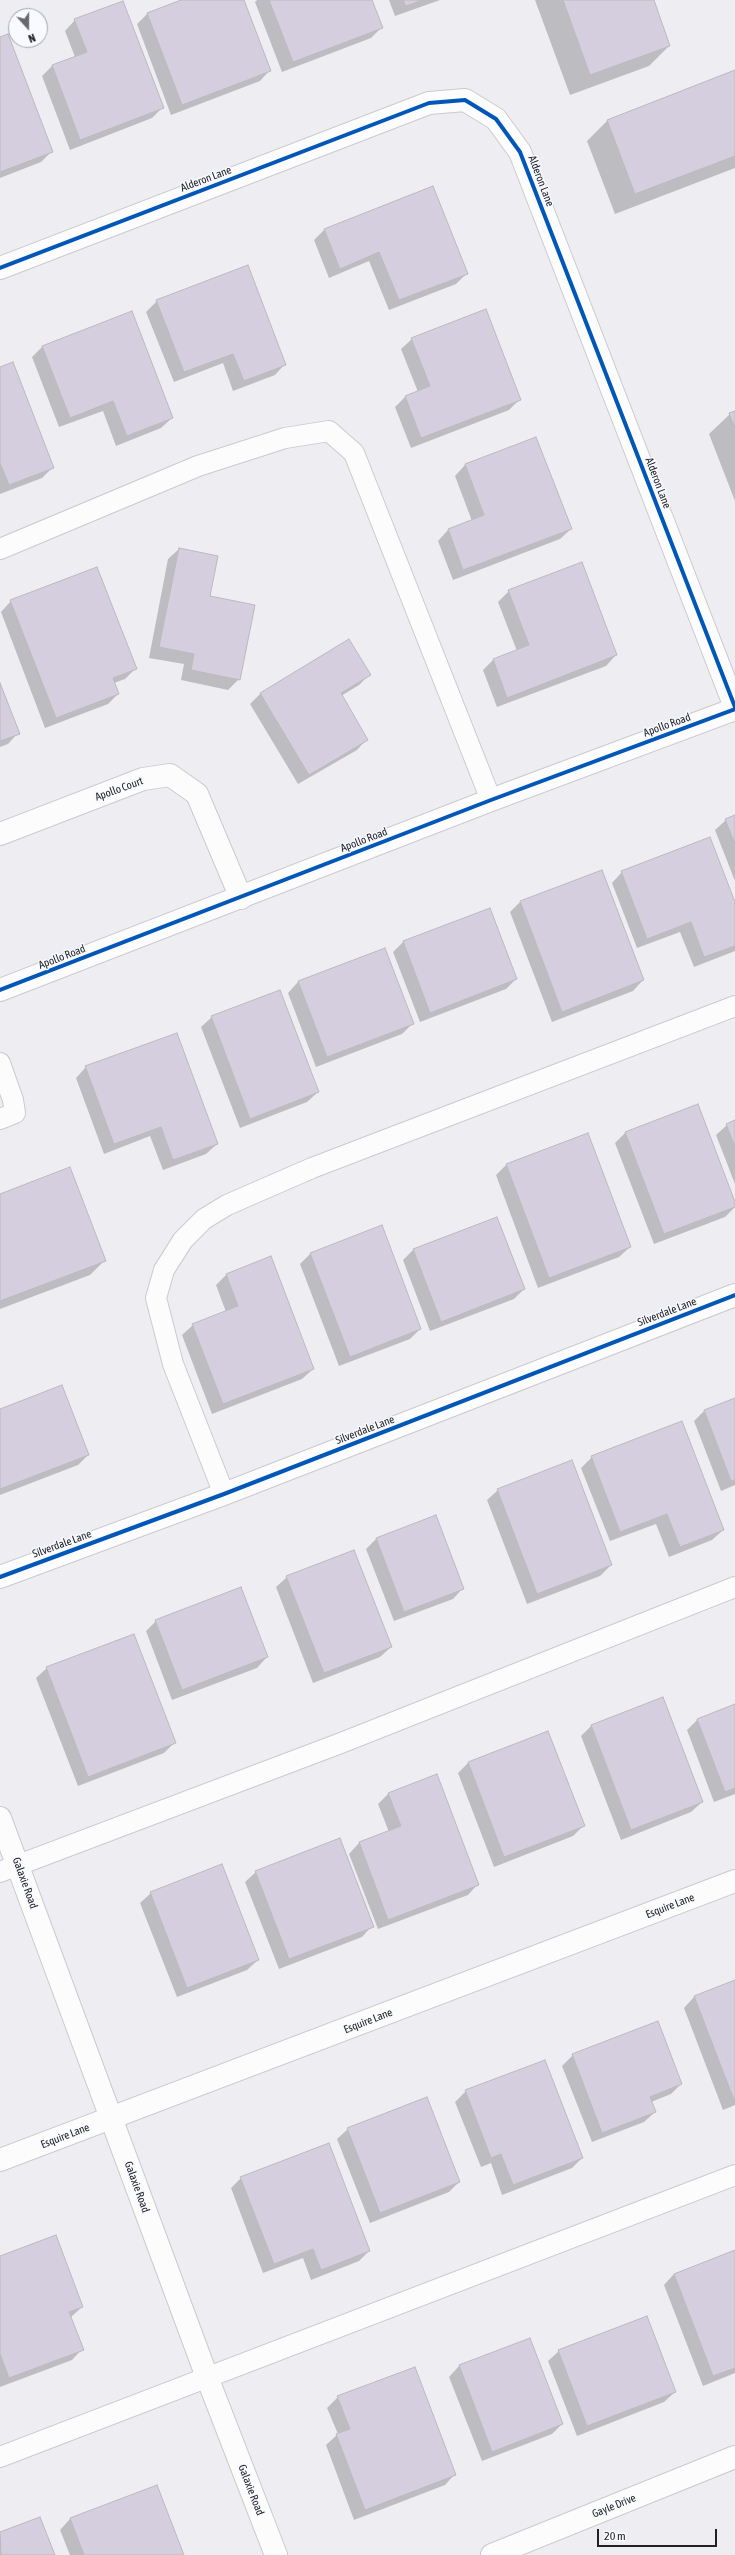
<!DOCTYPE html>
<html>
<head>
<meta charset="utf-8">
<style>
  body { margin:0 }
  #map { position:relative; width:735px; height:2555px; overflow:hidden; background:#ededf2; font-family:"Asap Condensed",sans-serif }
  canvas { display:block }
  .north { position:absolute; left:8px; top:8px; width:40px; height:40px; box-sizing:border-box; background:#f8faff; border:1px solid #a2a3a7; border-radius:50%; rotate:159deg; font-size:11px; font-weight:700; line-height:16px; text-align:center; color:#202124 }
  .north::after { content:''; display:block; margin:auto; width:14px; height:18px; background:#68686c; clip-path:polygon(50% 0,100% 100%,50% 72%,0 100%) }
  .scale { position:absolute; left:597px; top:2529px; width:120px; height:18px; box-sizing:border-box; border:2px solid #202124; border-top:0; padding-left:5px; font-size:12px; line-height:14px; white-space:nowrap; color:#202124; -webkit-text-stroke:3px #f8faff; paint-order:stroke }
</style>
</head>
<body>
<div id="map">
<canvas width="735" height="2555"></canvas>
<div class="north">N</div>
<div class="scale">20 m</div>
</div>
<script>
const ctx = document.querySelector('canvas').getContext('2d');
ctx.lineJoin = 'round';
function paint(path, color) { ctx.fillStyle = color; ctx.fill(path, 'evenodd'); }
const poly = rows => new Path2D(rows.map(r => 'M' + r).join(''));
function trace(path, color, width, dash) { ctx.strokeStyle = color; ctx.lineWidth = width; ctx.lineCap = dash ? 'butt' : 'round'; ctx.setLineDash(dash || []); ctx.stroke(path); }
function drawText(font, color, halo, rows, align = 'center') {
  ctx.font = font + ' "Asap Condensed",sans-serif'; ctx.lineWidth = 3; ctx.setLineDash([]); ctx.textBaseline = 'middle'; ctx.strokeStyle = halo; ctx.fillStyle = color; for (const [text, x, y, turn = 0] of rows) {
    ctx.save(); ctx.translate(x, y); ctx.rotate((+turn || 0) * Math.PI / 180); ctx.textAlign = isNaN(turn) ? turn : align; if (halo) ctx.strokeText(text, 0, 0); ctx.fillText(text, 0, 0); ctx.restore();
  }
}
const shadow = poly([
  [183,0,243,0,270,70,260,81,171,115,137,24,147,14],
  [257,0,371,0,381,28,371,38,282,72,255,2],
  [389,0,440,0,395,16],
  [535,0,652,0,669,46,649,66,570,95],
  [75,20,162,108,152,118,70,150,42,76,52,66,75,57,65,31],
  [0,38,52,151,41,162,0,178],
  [735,71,735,168,615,214,587,141,607,121],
  [324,230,467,273,456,284,389,310,369,261,329,278,314,240],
  [157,301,285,364,275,375,233,391,223,363,174,382,146,312],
  [412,339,519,400,509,410,411,448,395,407,405,397,418,392,401,349],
  [43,346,172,418,161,428,116,446,103,411,59,427,32,357],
  [0,369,52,468,42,478,0,494],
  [735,412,735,501,709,434,730,414],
  [536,438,571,529,560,539,453,580,438,541,448,530,472,521,455,476,465,465],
  [179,549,209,596,239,679,228,690,181,680,184,664,149,658,168,559],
  [509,591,616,655,606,666,497,707,483,670,493,660,517,651,498,602],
  [11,601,135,669,125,679,114,683,118,694,108,704,45,728,1,612],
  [349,641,369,675,359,685,341,696,367,739,357,750,298,784,250,704,260,694],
  [0,685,18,733,8,744,0,747],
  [735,816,735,881,715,830,726,820],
  [622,872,735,905,735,951,694,967,680,932,637,948,612,883],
  [520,902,643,980,633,991,552,1022,510,912],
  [403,942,516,979,506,989,420,1022,393,952],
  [384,949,412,1024,402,1034,316,1067,288,993,298,982],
  [212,1017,318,1092,307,1102,240,1128,201,1027],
  [86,1067,217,1144,206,1154,163,1170,150,1136,104,1154,76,1078],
  [697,1105,735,1207,725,1217,654,1244,615,1143,625,1133],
  [735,1121,735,1184,716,1135,727,1125],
  [506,1165,630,1247,619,1257,538,1288,496,1175],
  [0,1195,105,1260,90,1275,0,1309],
  [381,1227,420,1329,410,1339,339,1366,300,1264,310,1254],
  [413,1250,524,1289,514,1299,430,1331,403,1260],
  [226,1275,313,1369,302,1379,212,1414,182,1335,193,1325,226,1312,216,1285],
  [735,1399,735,1485,721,1491,694,1421,704,1411],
  [0,1410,88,1455,78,1465,0,1495],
  [592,1457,723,1530,712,1540,669,1557,656,1524,610,1541,581,1468],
  [498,1490,611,1565,600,1576,527,1604,487,1500],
  [376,1539,463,1588,453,1599,394,1621,366,1549],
  [287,1577,391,1647,380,1657,313,1683,276,1587],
  [156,1621,267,1657,257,1668,172,1700,146,1631],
  [47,1668,174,1743,164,1753,78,1786,36,1678],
  [735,1705,735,1794,714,1802,687,1730,697,1720],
  [591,1726,702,1802,691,1812,621,1840,581,1736],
  [468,1763,583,1826,573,1836,494,1867,458,1773],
  [436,1775,478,1884,468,1895,378,1929,349,1854,359,1843,389,1832,378,1804,388,1794],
  [256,1872,372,1926,362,1937,279,1969,245,1882],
  [151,1893,258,1960,247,1970,177,1997,140,1903],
  [735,1982,735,2105,723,2110,684,2008,694,1997],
  [573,2055,681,2084,671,2094,651,2102,655,2112,644,2122,592,2142,562,2066],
  [466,2091,582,2158,572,2168,502,2195,491,2163,481,2167,455,2102],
  [348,2129,459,2182,449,2192,370,2223,337,2139],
  [241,2178,369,2251,359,2261,311,2280,303,2258,263,2273,231,2188],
  [735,2251,735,2373,703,2386,664,2285,674,2274],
  [0,2257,82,2307,70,2318,82,2349,72,2360,0,2387],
  [559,2351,675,2392,664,2402,577,2436,548,2361],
  [459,2366,562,2424,552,2434,482,2461,449,2377],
  [338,2397,455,2474,445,2485,354,2520,326,2445,338,2434,327,2408],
  [156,2486,182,2555,70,2555,60,2530,70,2519],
  [40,2518,54,2555,0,2555,0,2533]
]);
const building = poly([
  [181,0,244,0,271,71,182,105,147,13,181,0],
  [269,0,372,0,383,28,293,62,269,0],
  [403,0,423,0,406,6,403,0],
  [563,0,654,0,670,46,590,75,563,0],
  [123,1,164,108,80,140,52,65,87,52,74,19,123,1],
  [8,34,53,152,0,172,0,37,8,34],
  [735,70,735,156,635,194,607,120,735,70],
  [433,186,468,274,399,300,379,252,340,269,324,229,433,186],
  [248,265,286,365,244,381,233,354,184,372,156,300,248,265],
  [486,309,521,400,421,438,405,396,430,386,411,338,486,309],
  [132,311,173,418,127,436,113,401,70,418,42,346,132,311],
  [13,362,54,468,9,485,0,463,0,367,13,362],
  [735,411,735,428,729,413,735,411],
  [536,437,572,529,463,570,448,529,484,515,465,464,536,437],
  [179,548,218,556,210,596,255,605,240,680,191,670,194,654,159,647,179,548],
  [582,562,617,655,507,698,493,659,529,645,508,590,582,562],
  [97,567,137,669,113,678,119,694,56,718,10,600,97,567],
  [349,639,371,675,341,693,368,740,309,775,260,693,349,639],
  [0,683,20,734,0,741,0,683],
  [735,815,735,844,725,819,735,815],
  [710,837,735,902,735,946,704,957,691,922,647,939,621,871,710,837],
  [602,870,644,980,562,1012,520,901,602,870],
  [490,908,517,979,430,1013,403,941,490,908],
  [385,948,414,1024,327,1057,298,981,385,948],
  [280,990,319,1092,250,1119,211,1016,280,990],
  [177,1033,218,1144,173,1160,161,1127,114,1144,85,1066,177,1033],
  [698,1104,735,1202,735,1207,664,1234,625,1132,698,1104],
  [735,1120,735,1147,726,1124,735,1120],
  [588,1133,631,1247,549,1278,506,1164,588,1133],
  [70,1167,106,1261,0,1301,0,1194,70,1167],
  [497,1217,525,1289,441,1322,413,1249,497,1217],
  [382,1225,421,1329,350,1357,310,1253,382,1225],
  [271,1256,314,1369,223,1404,192,1324,238,1306,226,1274,271,1256],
  [62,1385,89,1455,0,1489,0,1409,62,1385],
  [735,1398,735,1480,731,1481,704,1410,735,1398],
  [682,1421,724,1530,680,1547,667,1514,620,1532,591,1456,682,1421],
  [572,1460,612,1565,537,1594,497,1489,572,1460],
  [436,1515,464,1589,404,1612,376,1538,436,1515],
  [354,1550,392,1647,324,1673,286,1576,354,1550],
  [241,1587,268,1657,182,1690,155,1620,241,1587],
  [134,1634,176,1743,88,1777,46,1667,134,1634],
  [663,1697,703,1802,631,1830,591,1725,663,1697],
  [735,1704,735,1788,725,1792,697,1719,735,1704],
  [548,1731,585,1826,504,1857,468,1762,548,1731],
  [437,1774,479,1885,388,1920,359,1842,401,1826,388,1793,437,1774],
  [340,1838,374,1927,289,1959,255,1871,340,1838],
  [222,1864,259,1960,187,1988,150,1892,222,1864],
  [735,1980,735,2100,734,2100,694,1996,735,1980],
  [658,2021,682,2084,650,2097,656,2112,602,2133,572,2054,658,2021],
  [545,2060,583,2158,513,2185,501,2154,491,2158,465,2090,545,2060],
  [427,2097,460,2182,380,2213,347,2128,427,2097],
  [329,2143,370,2251,321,2270,313,2249,274,2264,240,2177,329,2143],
  [56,2235,83,2307,69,2312,84,2350,9,2378,0,2354,0,2256,56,2235],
  [735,2250,735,2368,713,2376,674,2274,735,2250],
  [647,2316,676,2392,587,2426,558,2350,647,2316],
  [530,2338,563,2424,492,2452,459,2365,530,2338],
  [415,2367,456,2475,365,2510,336,2434,350,2429,337,2396,415,2367],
  [157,2485,184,2555,84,2555,70,2518,157,2485],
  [40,2517,55,2555,1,2555,0,2532,40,2517]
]);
const lane = poly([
  [0,549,198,466,285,438,329,431,354,453,491,800],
  [0,1063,13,1100,15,1113,0,1119],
  [224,1494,173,1364,156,1298,164,1270,183,1240,204,1219,227,1205,312,1168,735,1006],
  [0,1872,341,1743,735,1587],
  [0,2457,735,2175]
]);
const street = poly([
  [0,268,429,103,465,100,496,119,520,152,735,707],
  [0,834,143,779,170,775,197,794,241,898],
  [0,1577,224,1494,735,1295],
  [0,2160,735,1881],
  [492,2555,735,2457]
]);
const secondary = poly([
  [0,990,491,800,735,709],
  [0,1818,207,2377,276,2555]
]);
const cycleway = poly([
  [0,268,429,103,465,100,496,119,520,152,735,707],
  [0,990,491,800,735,709],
  [0,1577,224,1494,735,1295]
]);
const streetNames = [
  ["Alderon Lane",206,179,-21],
  ["Alderon Lane",541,181,69],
  ["Alderon Lane",658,483,69],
  ["Apollo Road",667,725,-20],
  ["Apollo Court",119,789,-20],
  ["Apollo Road",364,840,-21],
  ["Apollo Road",62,957,-21],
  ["Silverdale Lane",667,1312,-21],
  ["Silverdale Lane",365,1430,-21],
  ["Silverdale Lane",62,1544,-20],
  ["Galaxie Road",25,1883,70],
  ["Esquire Lane",670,1906,-21],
  ["Esquire Lane",368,2021,-21],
  ["Esquire Lane",65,2136,-21],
  ["Galaxie Road",137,2187,70],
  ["Galaxie Road",251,2490,69],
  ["Gayle Drive",614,2506,-22]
];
paint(shadow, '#0003');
paint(building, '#d5cedf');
trace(building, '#bababd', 1);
trace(lane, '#cbcbce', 22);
trace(street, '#cbcbce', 24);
trace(secondary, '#cbcbce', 24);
trace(lane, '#fcfcfd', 20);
trace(street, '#fcfcfd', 22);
trace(secondary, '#fcfcfd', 22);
trace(cycleway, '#0057b8', 4);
drawText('11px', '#202124', '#f8faff', streetNames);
</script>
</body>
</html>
